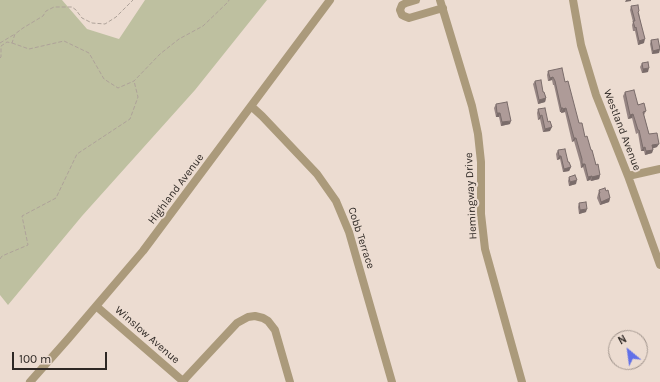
<!DOCTYPE html>
<html>
<head>
<meta charset="utf-8">
<style>
  body { margin:0 }
  #map { position:relative; width:660px; height:382px; overflow:hidden; background:#ecdcd1; font-family:Karla,sans-serif }
  canvas { display:block }
  .north { position:absolute; left:608px; top:330px; width:40px; height:40px; box-sizing:border-box; background:#ecdcd1; border:1px solid #a0948c; border-radius:50%; rotate:331deg; font-size:11px; font-weight:700; line-height:16px; text-align:center; color:#2e2824 }
  .north::after { content:''; display:block; margin:auto; width:14px; height:18px; background:#6170e8; clip-path:polygon(50% 0,100% 100%,50% 72%,0 100%) }
  .scale { position:absolute; left:12px; top:352px; width:95px; height:18px; box-sizing:border-box; border:2px solid #2e2824; border-top:0; padding-left:5px; font-size:12px; line-height:14px; white-space:nowrap; color:#2e2824; -webkit-text-stroke:3px #ecdcd1; paint-order:stroke }
</style>
</head>
<body>
<div id="map">
<canvas width="660" height="382"></canvas>
<div class="north">N</div>
<div class="scale">100 m</div>
</div>
<script>
const ctx = document.querySelector('canvas').getContext('2d');
ctx.lineJoin = 'round';
function paint(path, color) { ctx.fillStyle = color; ctx.fill(path, 'evenodd'); }
const poly = rows => new Path2D(rows.map(r => 'M' + r).join(''));
function trace(path, color, width, dash) { ctx.strokeStyle = color; ctx.lineWidth = width; ctx.lineCap = dash ? 'butt' : 'round'; ctx.setLineDash(dash || []); ctx.stroke(path); }
function drawText(font, color, halo, rows, align = 'center') {
  ctx.font = font + ' Karla,sans-serif'; ctx.lineWidth = 4; ctx.setLineDash([]); ctx.textBaseline = 'middle'; ctx.strokeStyle = halo; ctx.fillStyle = color; for (const [text, x, y, turn = 0] of rows) {
    ctx.save(); ctx.translate(x, y); ctx.rotate((+turn || 0) * Math.PI / 180); ctx.textAlign = isNaN(turn) ? turn : align; if (halo) ctx.strokeText(text, 0, 0); ctx.fillText(text, 0, 0); ctx.restore();
  }
}
const green = poly([
  [0,0,62,0,87,29,119,39,145,0,267,0,195,90,82,216,8,305,0,295]
]);
const path = poly([
  [0,43,15,34],
  [12,43,29,49,64,41,89,53,104,79,118,88,134,81,160,54,179,39,203,26,228,2,229,0],
  [0,58,1,57,1,46,7,42,12,43,15,34,23,28,43,16,46,11,54,7,72,7,76,10,82,18,92,23,105,24,116,17,133,0],
  [0,259,2,256,28,245,22,216,56,198,77,154,130,119,138,97,134,81]
]);
const minor = poly([
  [416,0,406,3,402,5,400,10,402,15,404,16,409,18,443,8],
  [440,0,472,106,478,134,481,162,481,214,485,249,522,382],
  [573,0,581,45,596,95,628,176,660,265],
  [251,106,262,116,317,174,336,201,349,232,392,382],
  [628,176,660,169],
  [96,306,184,382],
  [30,382,68,339,143,251,251,106,330,0],
  [182,382,237,323,248,317,255,316,263,318,268,321,275,330,290,382]
]);
const wall = poly([
  [631,6,639,13,644,43,638,45,635,31,633,31,632,25,633,22,630,10],
  [651,40,660,46,659,53,652,54,650,44],
  [642,63,648,72,642,73,640,67],
  [548,71,565,82,579,123,585,137,600,175,599,179,591,181,590,180,587,181,583,167,581,168,580,162,574,141,572,142,565,112,561,113,561,112,560,112,554,85,553,85,552,80,548,81,547,75],
  [535,81,543,92,546,98,545,102,538,104,533,84],
  [625,92,646,111,644,115,649,134,657,147,653,148,652,153,645,155,644,151,641,151,638,133,636,134,632,118,628,119,623,96],
  [496,104,510,124,501,126,499,117,496,117,494,108],
  [538,109,550,131,543,132,540,119,538,120,537,113],
  [558,150,568,162,571,167,569,171,563,172,560,159,557,160,556,154],
  [569,177,576,184,569,186,568,181],
  [599,190,606,191,610,198,609,202,600,205,597,198],
  [579,203,586,212,579,214,578,207]
]);
const shadedWall = poly([
  [626,0,631,0,631,1,625,2],
  [645,39,644,43,638,45,639,41],
  [660,49,659,53,652,54,653,51],
  [649,68,648,72,642,73,643,69],
  [553,77,552,80,548,81,550,78],
  [546,98,545,102,538,104,539,100],
  [561,108,563,108,561,112,560,112],
  [566,108,565,112,561,113,563,109],
  [497,113,500,113,499,117,496,117],
  [633,114,632,118,628,119,630,115],
  [542,115,540,119,538,120,540,116],
  [511,121,510,124,501,126,502,122],
  [552,127,550,131,543,132,545,129],
  [574,138,576,138,574,141,572,142],
  [659,144,657,147,651,149,652,145],
  [645,147,644,151,641,151,643,148],
  [653,150,652,153,645,155,646,151],
  [559,156,561,156,560,159,557,160],
  [582,164,585,164,583,167,581,168],
  [571,167,569,171,563,172,564,169],
  [600,175,599,179,591,181,592,177],
  [592,176,590,180,587,181,588,177],
  [577,180,576,184,569,186,570,182],
  [610,198,609,202,600,205,601,202],
  [587,209,586,212,579,214,580,210]
]);
const building = poly([
  [638,5,639,11,638,12,645,39,639,41,636,27,635,28,633,21,635,21,631,6,638,5],
  [658,39,660,49,653,51,651,40,658,39],
  [648,62,649,68,643,69,642,63,648,62],
  [562,68,565,82,568,81,579,123,582,123,585,137,587,136,591,150,592,150,596,165,598,164,600,175,592,177,592,176,588,177,585,164,582,164,582,159,576,138,574,138,566,108,563,109,563,108,561,108,555,81,553,77,550,78,548,71,562,68],
  [541,80,543,92,544,92,546,98,539,100,535,81,541,80],
  [634,90,638,105,644,103,646,111,643,112,649,134,657,133,659,144,652,145,653,150,646,151,645,147,643,148,639,130,638,130,633,114,630,115,625,92,634,90],
  [507,102,511,121,502,122,500,113,497,113,496,104,507,102],
  [545,108,548,122,550,121,552,127,545,129,542,115,540,116,538,109,545,108],
  [565,149,568,162,569,162,571,167,564,169,561,156,559,156,558,150,565,149],
  [575,175,577,180,570,182,569,177,575,175],
  [605,188,606,191,608,190,610,198,601,202,599,194,600,193,599,190,605,188],
  [586,202,587,209,580,210,579,203,586,202]
]);
const streetNames = [
  ["Westland Avenue",622,130,69],
  ["Highland Avenue",176,189,-53],
  ["Hemingway Drive",471,196,-93],
  ["Cobb Terrace",361,238,72],
  ["Winslow Avenue",147,335,41]
];
paint(green, '#bec0a0');
trace(path, '#aea299', 1, [4, 2]);
trace(minor, '#ab9a7b', 8);
paint(wall, '#968583');
paint(shadedWall, '#7a6c6a');
paint(building, '#ae9b98');
trace(building, '#7a6c6a', 1);
drawText('11px', '#2e2824', '#ecdcd1', streetNames);
</script>
</body>
</html>
